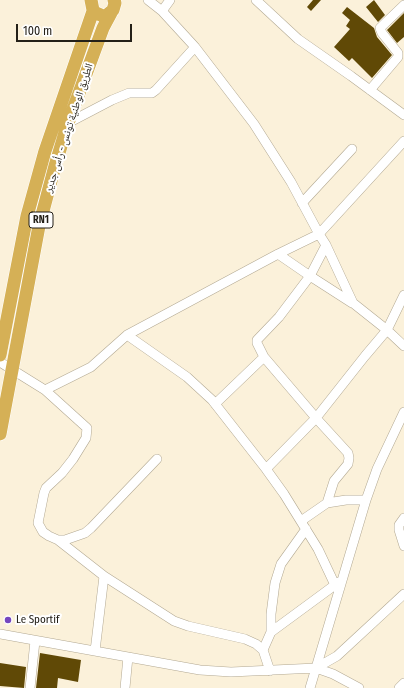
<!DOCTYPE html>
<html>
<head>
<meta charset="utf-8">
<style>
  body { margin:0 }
  #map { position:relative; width:404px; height:688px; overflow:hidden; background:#fbf1da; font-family:"Fira Sans Condensed",sans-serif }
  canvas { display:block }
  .scale { position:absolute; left:16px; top:24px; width:116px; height:18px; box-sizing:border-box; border:2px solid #242018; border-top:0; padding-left:5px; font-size:12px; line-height:14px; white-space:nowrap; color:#242018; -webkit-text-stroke:3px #fff; paint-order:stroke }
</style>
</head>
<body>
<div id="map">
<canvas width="404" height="688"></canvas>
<div class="scale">100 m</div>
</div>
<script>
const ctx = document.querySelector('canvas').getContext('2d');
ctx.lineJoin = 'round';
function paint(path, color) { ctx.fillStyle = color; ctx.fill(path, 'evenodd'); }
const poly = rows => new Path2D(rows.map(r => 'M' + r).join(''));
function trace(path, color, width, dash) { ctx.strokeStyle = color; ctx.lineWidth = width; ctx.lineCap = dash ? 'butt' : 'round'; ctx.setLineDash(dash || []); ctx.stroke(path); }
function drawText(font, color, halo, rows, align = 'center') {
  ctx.font = font + ' "Fira Sans Condensed","Noto Naskh Arabic",sans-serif'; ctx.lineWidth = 4; ctx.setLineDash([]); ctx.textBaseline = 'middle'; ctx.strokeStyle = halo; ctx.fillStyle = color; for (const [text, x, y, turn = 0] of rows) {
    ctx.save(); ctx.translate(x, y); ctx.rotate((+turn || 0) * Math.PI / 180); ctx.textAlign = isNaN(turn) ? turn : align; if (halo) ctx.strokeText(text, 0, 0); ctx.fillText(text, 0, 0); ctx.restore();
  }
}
const building = poly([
  [313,0,321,0,311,11,307,7],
  [374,0,385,15,378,22,366,7],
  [347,7,374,28,377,37,392,55,372,78,352,58,349,61,334,47,350,29,346,26,350,20,342,13],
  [404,13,404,37,397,43,387,30],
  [40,653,81,660,78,682,58,678,57,688,36,688],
  [0,663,26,667,24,688,0,686]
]);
const minor = poly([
  [148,0,162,11,195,47,254,124,291,182,319,234,326,245,353,303,387,330,404,346],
  [256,0,298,39,351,76,404,115],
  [162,11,170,0],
  [370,90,398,57,398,53,382,33,380,28,404,5],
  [68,123,112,100,129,93,152,93,156,90,195,47],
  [302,203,352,149],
  [326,245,310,276,279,317,257,340,257,343,264,357,316,418,348,453,349,458,348,464,334,481,327,503],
  [278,254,310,276,352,303],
  [127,335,187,377,212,400,266,469,284,494,318,549,335,585],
  [0,362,45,390,87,428,86,438,73,459,62,473,46,488,44,493,38,523,43,532,49,536,58,540,65,540,85,533,91,528,157,459],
  [45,390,91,367,127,335,278,254,319,234,404,141],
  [215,404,264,357],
  [266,469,316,418,365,356,387,330,404,295],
  [404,518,399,525,399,530,404,546],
  [301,521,327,503,346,500,366,500],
  [58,540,104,576,174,621,188,626,245,639,256,644,263,650,270,671],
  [271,632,339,582],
  [0,634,200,670,231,672,316,668,333,674,359,688],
  [263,650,271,632,271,614,275,583,281,564,306,529],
  [95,651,104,576],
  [316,668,337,656,404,594],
  [30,688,35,641],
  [125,688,128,657],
  [310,688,366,500,377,469,404,412],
  [399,688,404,683]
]);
const highway = poly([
  [91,0,93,10,96,13,103,16,107,15,113,10,115,3,114,0],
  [0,355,27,216,45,151,93,11],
  [0,434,39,226,55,166,68,123,93,55,103,28,111,13]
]);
const markers = [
  [8,620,4,"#7547bf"]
];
const shields = [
  [41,220,24]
];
const shieldNames = [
  ["RN1",41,220]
];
const streetNames = [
  ["الطريق الوطنية تونس - رأس جدير",69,128,-72]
];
const poiNames = [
  ["Le Sportif",16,620]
];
paint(building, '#604906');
trace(minor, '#b2a892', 10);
trace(highway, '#fff', 14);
trace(minor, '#fff', 9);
trace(highway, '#d5b056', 13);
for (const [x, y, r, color] of markers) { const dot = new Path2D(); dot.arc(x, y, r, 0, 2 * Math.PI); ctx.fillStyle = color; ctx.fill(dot); trace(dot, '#fff', 1.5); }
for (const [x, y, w] of shields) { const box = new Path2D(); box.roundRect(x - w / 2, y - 8, w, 16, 3); ctx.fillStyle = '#fff'; ctx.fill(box); trace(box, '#242018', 1); }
drawText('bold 10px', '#242018', null, shieldNames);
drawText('11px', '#242018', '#fff', streetNames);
drawText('11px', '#242018', '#fff', poiNames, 'left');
</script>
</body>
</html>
